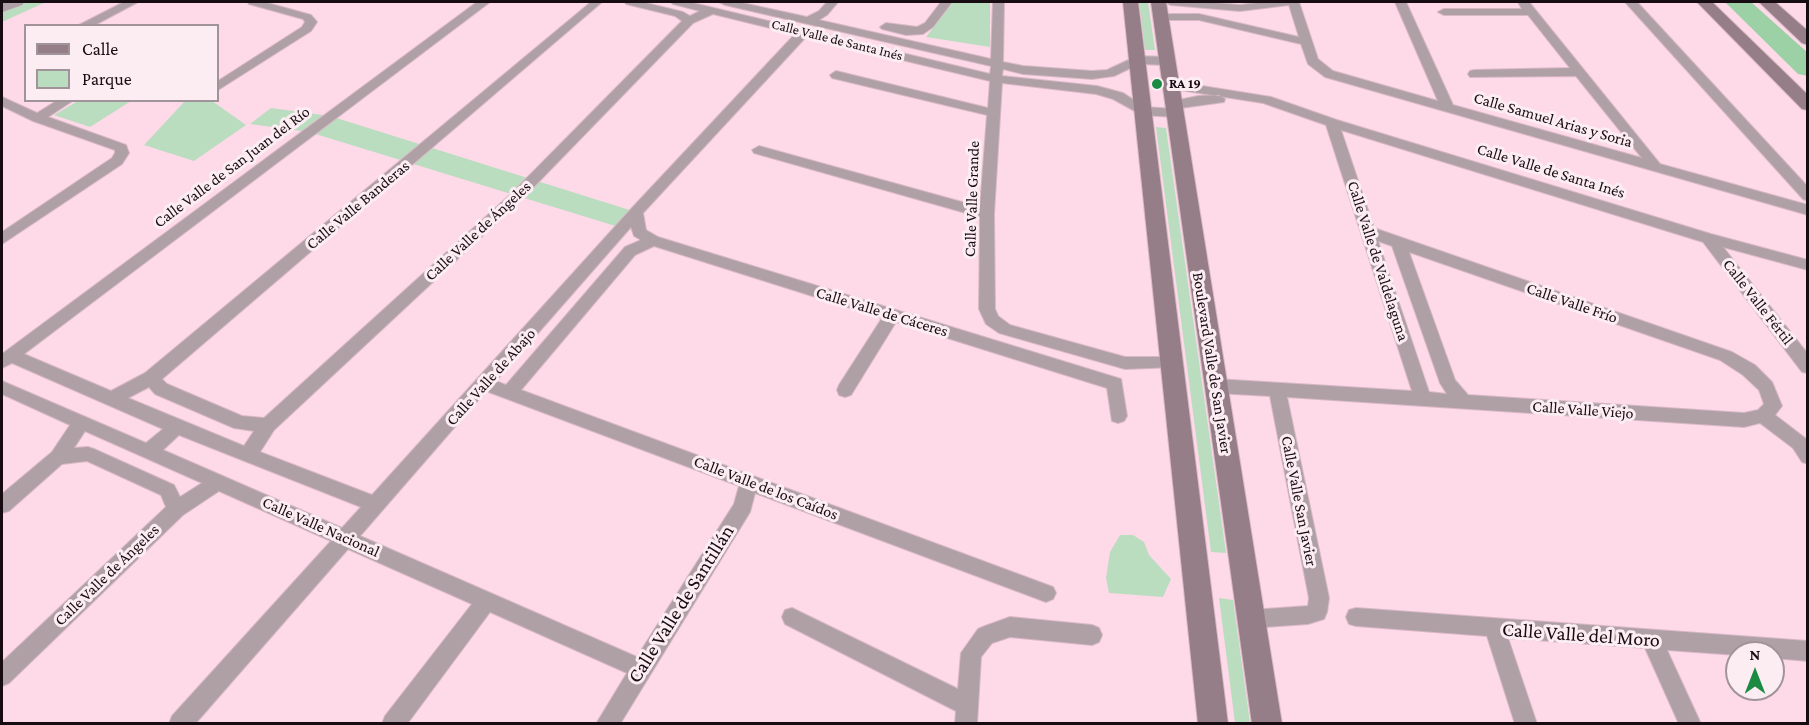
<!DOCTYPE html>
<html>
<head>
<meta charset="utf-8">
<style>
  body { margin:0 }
  #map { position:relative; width:1809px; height:725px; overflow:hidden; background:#fed9e8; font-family:"Crimson Pro",serif }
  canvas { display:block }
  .frame { position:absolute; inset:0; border:3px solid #170c11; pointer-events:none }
  .legend { position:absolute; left:24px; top:24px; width:195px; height:78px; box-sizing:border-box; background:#fcedf3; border:2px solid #a09399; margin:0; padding:8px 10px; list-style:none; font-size:18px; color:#170c11 }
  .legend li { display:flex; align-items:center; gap:12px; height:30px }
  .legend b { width:30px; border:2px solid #a09399 }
  .north { position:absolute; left:1725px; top:641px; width:60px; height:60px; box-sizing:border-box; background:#fcedf3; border:2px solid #a09399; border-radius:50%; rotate:0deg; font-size:16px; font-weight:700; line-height:24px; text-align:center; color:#170c11 }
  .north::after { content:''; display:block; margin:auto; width:21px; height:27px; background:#1b8b44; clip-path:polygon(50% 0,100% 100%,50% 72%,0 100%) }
</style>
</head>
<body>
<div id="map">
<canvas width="1809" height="725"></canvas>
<div class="frame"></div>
<ul class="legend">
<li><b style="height:8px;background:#957e87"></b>Calle</li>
<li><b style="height:16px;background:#baddc0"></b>Parque</li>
</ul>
<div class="north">N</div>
</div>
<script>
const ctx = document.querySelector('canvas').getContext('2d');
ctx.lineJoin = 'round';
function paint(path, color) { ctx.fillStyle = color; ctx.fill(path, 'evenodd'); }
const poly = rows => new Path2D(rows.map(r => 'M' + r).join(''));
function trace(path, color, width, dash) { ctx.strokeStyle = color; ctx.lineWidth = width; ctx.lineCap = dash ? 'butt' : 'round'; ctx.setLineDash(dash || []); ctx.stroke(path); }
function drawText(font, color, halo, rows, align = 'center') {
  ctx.font = font + ' "Crimson Pro",serif'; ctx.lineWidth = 6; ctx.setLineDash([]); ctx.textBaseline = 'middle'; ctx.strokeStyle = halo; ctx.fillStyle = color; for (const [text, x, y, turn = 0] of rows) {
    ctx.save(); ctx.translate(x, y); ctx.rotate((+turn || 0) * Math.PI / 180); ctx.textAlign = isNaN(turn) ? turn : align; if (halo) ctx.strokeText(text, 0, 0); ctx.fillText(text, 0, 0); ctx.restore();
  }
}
const green = poly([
  [23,2,46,2,2,22,2,10],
  [953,2,990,2,990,47,926,37],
  [1139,2,1148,2,1155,50,1145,50],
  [78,101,78,100,131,101,90,127,54,115],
  [185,101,212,101,246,125,194,161,144,145],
  [271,108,330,116,636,212,622,228,309,132,250,124],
  [1156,127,1166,128,1226,553,1211,552],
  [1120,535,1133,535,1144,542,1149,555,1171,579,1163,597,1109,593,1106,578,1110,552],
  [1219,598,1233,600,1250,723,1235,723]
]);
const river = poly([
  [1725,2,1751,2,1808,53,1808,76,1798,74,1725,2]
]);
const minor = poly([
  [124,2,138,2,93,26,77,26,124,2],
  [248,2,264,2,311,15,317,22,311,31,218,90,218,81,302,27,305,22,303,19,249,4,248,2],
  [477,2,490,2,24,354,111,391,145,373,591,2,602,2,162,379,167,384,242,416,264,418,512,193,682,21,675,16,626,4,625,2,642,2,683,12,690,16,700,11,673,4,671,2,689,2,990,74,991,66,725,5,719,2,738,2,807,17,819,11,827,2,838,2,827,15,819,20,991,59,993,2,1004,2,1003,62,1023,66,1092,71,1107,70,1137,56,1167,57,1173,61,1167,65,1139,64,1114,76,1092,79,1023,74,1003,69,1002,76,1097,86,1123,93,1145,107,1175,109,1181,113,1175,117,1142,115,1113,99,1096,94,1002,83,994,214,995,309,998,316,1010,325,1125,357,1171,357,1177,359,1179,363,1177,367,1125,369,999,333,986,324,979,309,980,217,754,153,752,150,759,146,980,207,987,115,832,78,830,75,836,71,988,108,990,81,806,37,643,213,646,230,658,237,1121,379,1127,416,1124,421,1118,423,1112,421,1107,388,896,322,851,395,845,397,839,395,837,390,839,385,882,318,654,246,635,255,521,390,1053,587,1056,593,1053,599,1046,602,755,493,750,512,620,724,596,724,627,673,490,612,407,724,382,724,385,716,472,604,348,549,195,724,169,724,172,716,331,541,219,491,183,515,9,683,2,686,2,662,166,507,161,495,87,461,62,464,9,511,2,513,2,494,52,452,70,425,2,394,2,381,146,443,163,429,12,363,2,368,2,354,477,2],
  [713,14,795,34,631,209,372,495,260,452,274,430,522,199,693,23,713,14],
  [631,227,634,236,641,240,625,247,506,385,496,381,631,227],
  [149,387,155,394,234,428,254,431,244,446,128,398,149,387],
  [486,391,739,486,734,504,637,657,360,536,486,391],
  [85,431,202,483,180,497,174,485,94,449,88,447,74,448,85,431],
  [179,435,242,460,361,507,342,528,163,450,179,435],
  [941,2,952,2,933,27,923,34,906,35,882,29,880,27,886,23,917,27,925,23,941,2],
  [1165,2,1205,2,1240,5,1264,2,1299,2,1318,59,1333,71,1438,101,1395,2,1406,2,1453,105,1642,158,1576,76,1470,77,1468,74,1470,71,1474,70,1570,68,1528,15,1444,15,1438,12,1444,9,1522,9,1518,2,1529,2,1660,164,1808,205,1808,215,1325,77,1308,64,1301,44,1199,20,1160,20,1154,17,1160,14,1199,14,1299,37,1289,5,1240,11,1171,5,1165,2],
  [1625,2,1637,2,1808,187,1808,201,1803,199,1625,2],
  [1171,81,1271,97,1337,120,1711,234,1808,260,1808,270,1723,247,1808,354,1808,373,1802,372,1703,242,1341,130,1374,228,1732,352,1755,365,1772,382,1782,406,1775,415,1805,438,1808,441,1808,464,1802,462,1793,448,1760,423,1744,427,1287,397,1329,598,1327,612,1324,619,1308,624,1251,628,1244,626,1241,619,1244,612,1251,610,1308,606,1309,598,1270,396,1216,393,1210,391,1208,386,1210,381,1216,379,1412,391,1326,125,1263,103,1167,88,1165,85,1167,82,1171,81],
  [1378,241,1392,246,1440,383,1447,394,1429,392,1378,241],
  [1409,252,1720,360,1743,375,1759,390,1764,404,1758,410,1744,413,1468,395,1455,380,1409,252],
  [1219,95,1225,99,1224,102,1174,109,1168,105,1169,102,1198,96,1219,95],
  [2,97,37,113,58,100,74,100,48,117,126,145,129,153,122,164,2,244,2,232,112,158,115,153,115,150,33,121,2,106,2,97],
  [792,608,958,689,961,653,978,629,985,626,1010,617,1092,625,1099,628,1102,635,1099,642,1092,645,1010,637,992,643,981,657,977,724,955,724,956,711,785,624,782,617,785,610,792,608],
  [1356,608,1808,641,1808,661,1773,658,1773,653,1737,653,1737,655,1667,650,1701,724,1679,724,1645,648,1508,638,1537,724,1515,724,1487,636,1356,626,1349,624,1346,617,1349,610,1356,608]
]);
const tertiary = poly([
  [5,2,24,2,22,5,2,12,2,3,5,2]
]);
const secondary = poly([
  [1123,2,1138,2,1228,724,1198,724,1123,2],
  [1151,2,1166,2,1282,724,1252,724,1151,2],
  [1697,2,1712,2,1808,95,1808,110,1802,109,1697,2],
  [1759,2,1775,2,1808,31,1808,45,1802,43,1759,2]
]);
const markers = [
  [1157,84,6,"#1b8b44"]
];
const farStreetnames = [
  ["Calle Valle de Santa Inés",837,40,14]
];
const farPoinames = [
  ["RA 19",1169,84]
];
const streetNames = [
  ["Calle Samuel Arias y Soria",1553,120,16],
  ["Calle Valle de San Juan del Río",232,167,-37],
  ["Calle Valle de Santa Inés",1551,171,17],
  ["Calle Valle Grande",972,199,-88],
  ["Calle Valle Banderas",358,205,-40],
  ["Calle Valle de Ángeles",478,231,-43],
  ["Calle Valle de Valdelaguna",1378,261,72],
  ["Calle Valle Fértil",1758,302,52],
  ["Calle Valle Frío",1572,303,19],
  ["Calle Valle de Cáceres",882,312,17],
  ["Boulevard Valle de San Javier",1212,363,81],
  ["Calle Valle de Abajo",491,377,-48],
  ["Calle Valle Viejo",1583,410,4],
  ["Calle Valle de los Caídos",766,488,21],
  ["Calle Valle San Javier",1299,501,79],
  ["Calle Valle Nacional",321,527,24],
  ["Calle Valle de Ángeles",107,575,-44]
];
const nearStreetnames = [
  ["Calle Valle de Santillán",681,604,-58],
  ["Calle Valle del Moro",1581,635,4]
];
paint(green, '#baddc0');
paint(river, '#9bd1a5');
trace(minor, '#d9b8c6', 2);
trace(tertiary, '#d9b8c6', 1);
trace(secondary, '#d9b8c6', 2);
paint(minor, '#afa0a6');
paint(tertiary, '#afa0a6');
paint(secondary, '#957e87');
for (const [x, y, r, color] of markers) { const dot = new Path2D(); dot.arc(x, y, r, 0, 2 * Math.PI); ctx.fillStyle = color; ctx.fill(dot); trace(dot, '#fcedf3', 2); }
drawText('14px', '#170c11', '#fcedf3', farStreetnames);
drawText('bold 14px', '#170c11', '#fcedf3', farPoinames, 'left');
drawText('16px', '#170c11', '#fcedf3', streetNames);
drawText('20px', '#170c11', '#fcedf3', nearStreetnames);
</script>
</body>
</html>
